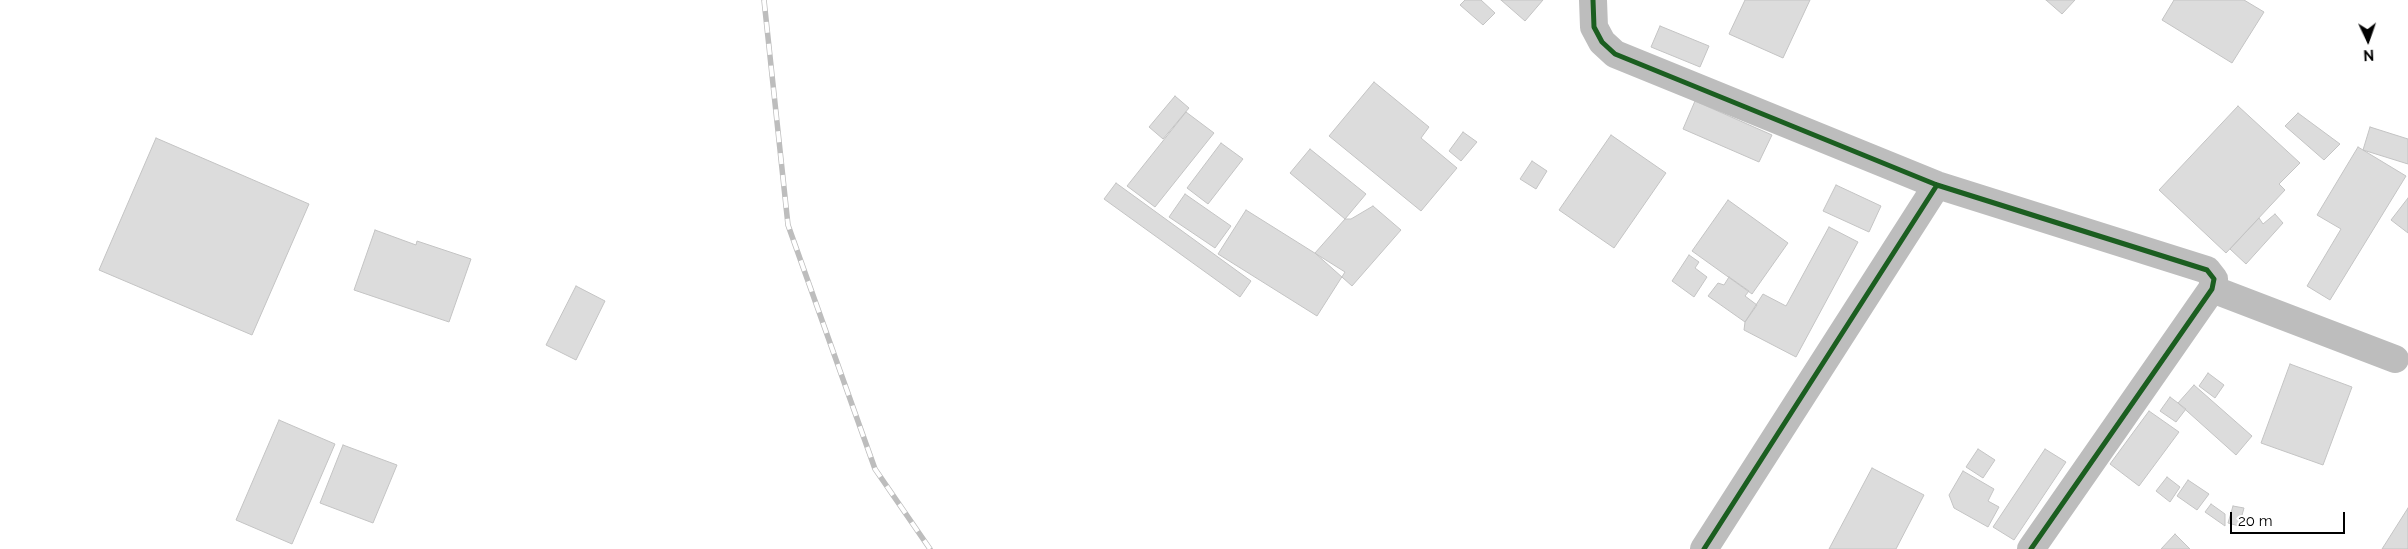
<!DOCTYPE html>
<html>
<head>
<meta charset="utf-8">
<style>
  body { margin:0 }
  #map { position:relative; width:2408px; height:549px; overflow:hidden; background:#fff; font-family:Raleway,sans-serif }
  canvas { display:block }
  .north { position:absolute; left:2343px; top:15px; width:50px; height:50px; -webkit-text-stroke:4px #fff; paint-order:stroke; rotate:177deg; font-size:14px; font-weight:700; line-height:20px; text-align:center; color:#000 }
  .north::after { content:''; display:block; margin:auto; width:18px; height:22px; background:#000; clip-path:polygon(50% 0,100% 100%,50% 72%,0 100%) }
  .scale { position:absolute; left:2230px; top:512px; width:115px; height:22px; box-sizing:border-box; border:2px solid #000; border-top:0; padding-left:6px; font-size:15px; line-height:18px; white-space:nowrap; color:#000; -webkit-text-stroke:4px #fff; paint-order:stroke }
</style>
</head>
<body>
<div id="map">
<canvas width="2408" height="549"></canvas>
<div class="north">N</div>
<div class="scale">20 m</div>
</div>
<script>
const ctx = document.querySelector('canvas').getContext('2d');
ctx.lineJoin = 'round';
function paint(path, color) { ctx.fillStyle = color; ctx.fill(path, 'evenodd'); }
const poly = rows => new Path2D(rows.map(r => 'M' + r).join(''));
function trace(path, color, width, dash) { ctx.strokeStyle = color; ctx.lineWidth = width; ctx.lineCap = dash ? 'butt' : 'round'; ctx.setLineDash(dash || []); ctx.stroke(path); }
const building = poly([
  [1465,0,1481,0,1495,13,1483,25,1460,5,1465,0],
  [1501,0,1543,0,1525,21,1501,0],
  [1745,0,1810,0,1783,58,1729,34,1745,0],
  [2046,0,2075,0,2062,14,2046,0],
  [2174,0,2244,0,2264,12,2232,63,2162,20,2174,0],
  [1660,26,1709,46,1700,67,1651,47,1660,26],
  [1374,82,1429,127,1421,138,1457,168,1421,211,1329,136,1374,82],
  [1175,96,1189,108,1163,139,1149,127,1175,96],
  [1695,101,1772,135,1759,162,1683,129,1695,101],
  [2238,106,2300,163,2279,184,2285,190,2226,253,2159,190,2238,106],
  [1186,112,1214,133,1155,207,1127,186,1186,112],
  [2298,113,2340,144,2324,160,2285,126,2298,113],
  [2370,127,2408,139,2408,164,2363,150,2370,127],
  [1463,132,1477,142,1461,161,1449,151,1463,132],
  [1611,135,1666,173,1614,248,1559,210,1611,135],
  [156,138,309,204,252,335,99,270,156,138],
  [1221,143,1243,159,1208,204,1187,188,1221,143],
  [2358,147,2406,176,2330,300,2307,286,2341,229,2317,215,2358,147],
  [1310,149,1366,194,1345,219,1290,173,1310,149],
  [1532,161,1547,171,1536,189,1520,179,1532,161],
  [1116,183,1251,281,1240,297,1104,199,1116,183],
  [1836,185,1881,206,1869,232,1823,211,1836,185],
  [1185,194,1231,226,1215,248,1169,217,1185,194],
  [2408,198,2408,233,2391,220,2408,198],
  [1728,200,1788,243,1752,294,1692,251,1728,200],
  [1373,206,1401,230,1352,286,1315,253,1345,219,1351,219,1373,206],
  [1246,210,1345,272,1317,316,1218,254,1246,210],
  [2275,214,2283,223,2246,264,2230,249,2259,218,2263,224,2275,214],
  [1829,227,1858,242,1796,357,1744,330,1745,322,1763,294,1786,306,1829,227],
  [375,230,416,245,417,241,471,259,449,322,354,290,375,230],
  [1689,255,1699,262,1695,268,1707,277,1694,297,1672,281,1689,255],
  [1729,277,1749,291,1745,296,1757,305,1745,322,1708,296,1718,283,1724,285,1729,277],
  [576,286,605,301,576,360,546,345,576,286],
  [2290,364,2352,387,2323,465,2261,443,2290,364],
  [2208,373,2224,385,2215,398,2199,386,2208,373],
  [2194,385,2252,436,2236,455,2178,403,2194,385],
  [2170,397,2186,409,2176,422,2160,411,2170,397],
  [2149,411,2179,432,2139,486,2110,464,2149,411],
  [279,420,335,444,292,544,236,520,279,420],
  [343,445,397,465,373,523,320,503,343,445],
  [1978,449,1995,460,1983,478,1966,467,1978,449],
  [2045,449,2066,462,2014,540,1993,527,2045,449],
  [1872,468,1924,495,1896,549,1829,549,1872,468],
  [1963,471,1994,489,1988,501,1999,507,1988,527,1954,508,1949,495,1963,471],
  [2167,477,2180,487,2170,502,2156,491,2167,477],
  [2188,480,2209,494,2197,510,2177,496,2188,480],
  [2211,504,2225,514,2225,526,2205,512,2211,504],
  [2233,506,2244,508,2239,526,2228,523,2233,506],
  [2408,508,2408,549,2382,549,2408,508],
  [2175,534,2190,549,2161,549,2175,534]
]);
const street = poly([
  [1593,0,1594,27,1602,42,1615,54,1937,185,2207,270,2214,279,2212,289,2031,549],
  [2212,289,2395,359],
  [1704,549,1937,185]
]);
const rail = poly([
  [764,0,788,225,875,469,930,549]
]);
const cycleway = poly([
  [1593,0,1594,27,1602,42,1615,54,1937,185,2207,270,2214,279,2212,289,2031,549],
  [1704,549,1937,185]
]);
paint(building, '#dcdcdc');
trace(building, '#c4c4c4', 1);
trace(street, '#bdbdbd', 28);
trace(rail, '#bdbdbd', 5.5);
trace(rail, '#fff', 4, [11]);
trace(cycleway, '#1b5e20', 5);
</script>
</body>
</html>
